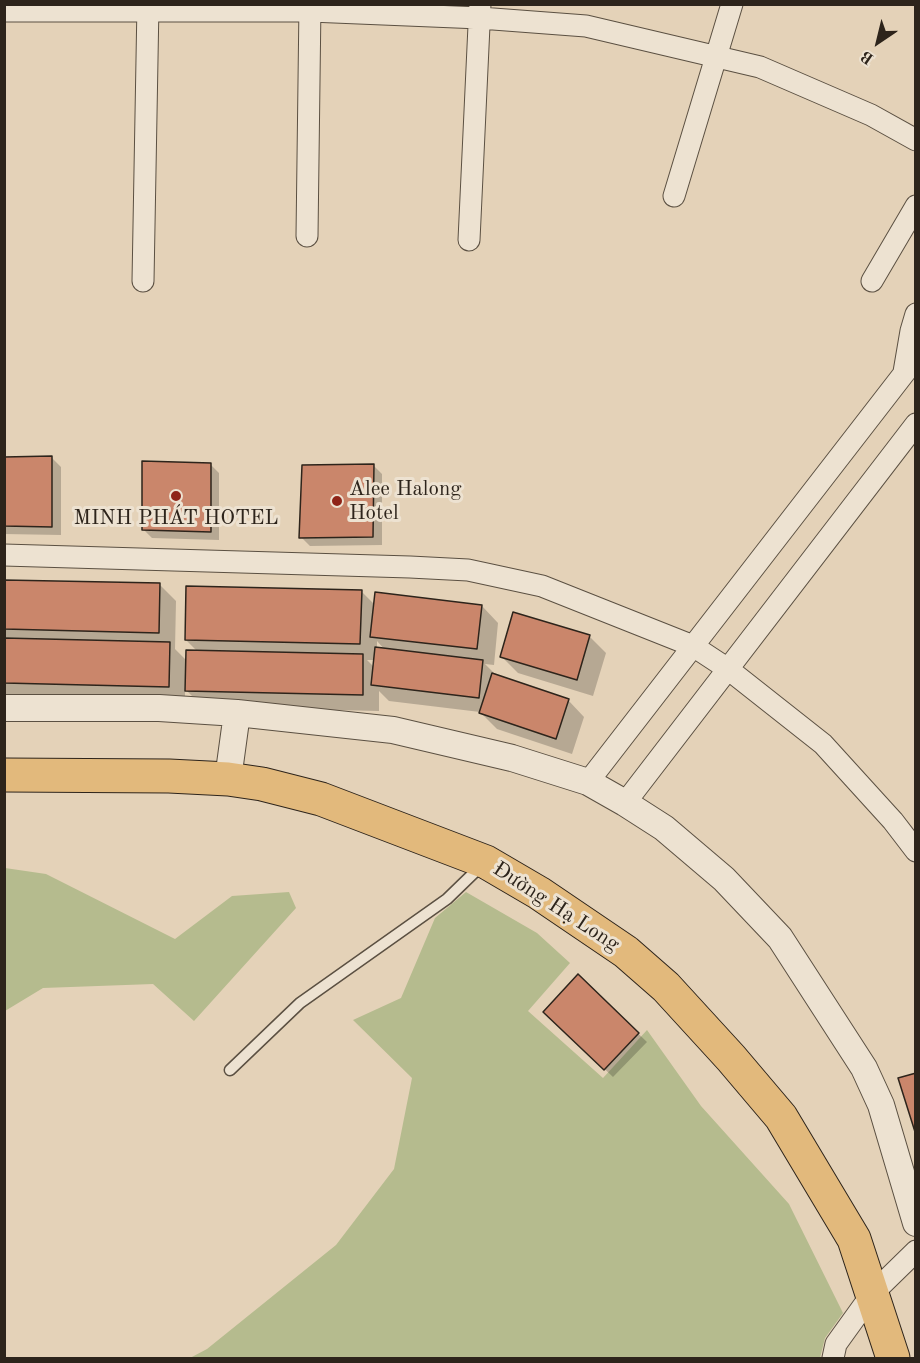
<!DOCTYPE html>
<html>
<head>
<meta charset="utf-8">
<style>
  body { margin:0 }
  #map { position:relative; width:920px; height:1363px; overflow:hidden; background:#e4d2b8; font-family:"Old Standard TT",serif }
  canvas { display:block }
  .frame { position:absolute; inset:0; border:6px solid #2d241b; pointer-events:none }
  .north { position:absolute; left:848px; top:12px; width:60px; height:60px; -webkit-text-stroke:4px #ede2d1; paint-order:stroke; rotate:215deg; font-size:16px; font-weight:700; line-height:24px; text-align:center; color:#2d241b }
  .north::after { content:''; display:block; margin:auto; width:21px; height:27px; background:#2d241b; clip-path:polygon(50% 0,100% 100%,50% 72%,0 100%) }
</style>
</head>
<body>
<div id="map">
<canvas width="920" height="1363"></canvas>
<div class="frame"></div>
<div class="north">B</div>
</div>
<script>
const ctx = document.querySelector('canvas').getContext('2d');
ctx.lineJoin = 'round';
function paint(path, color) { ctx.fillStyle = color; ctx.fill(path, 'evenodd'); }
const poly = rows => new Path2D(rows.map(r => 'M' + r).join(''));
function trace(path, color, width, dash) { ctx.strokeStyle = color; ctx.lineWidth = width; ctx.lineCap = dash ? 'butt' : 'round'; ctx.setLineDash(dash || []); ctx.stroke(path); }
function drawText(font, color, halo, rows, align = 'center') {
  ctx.font = font + ' "Old Standard TT",serif'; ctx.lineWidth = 6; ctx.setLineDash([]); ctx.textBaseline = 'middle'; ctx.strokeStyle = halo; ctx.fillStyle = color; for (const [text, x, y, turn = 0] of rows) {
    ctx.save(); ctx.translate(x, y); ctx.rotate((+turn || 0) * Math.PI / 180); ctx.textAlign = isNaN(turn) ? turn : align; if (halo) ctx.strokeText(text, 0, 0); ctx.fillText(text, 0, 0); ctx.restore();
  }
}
const green = poly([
  [5,868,46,874,175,939,232,896,289,892,296,908,194,1021,153,984,43,988,5,1011],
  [466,892,537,933,570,963,528,1011,603,1078,647,1030,701,1106,789,1204,843,1313,825,1338,820,1358,190,1358,207,1349,336,1245,394,1169,412,1078,353,1020,401,998,435,918]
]);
const shadow = poly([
  [52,458,61,467,61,535,4,534,4,459],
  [210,464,219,473,219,540,152,538,143,529],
  [373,465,382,474,382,545,310,546,301,537],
  [4,581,160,585,176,601,175,649,187,661,198,652,186,640,361,591,375,605,482,606,498,623,494,665,485,664,498,677,568,700,584,717,572,754,497,729,480,712,389,701,379,691,379,711,203,707,185,689,185,703,4,699],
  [377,641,385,650,377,649],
  [367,660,375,660,375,668],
  [589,636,606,653,593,696,518,673,502,657],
  [578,976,647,1042,613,1077,545,1012]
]);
const building = poly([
  [52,456,52,527,4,526,4,457,52,456],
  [142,461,211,463,211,532,142,530,142,461],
  [374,464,373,537,299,538,302,465,374,464],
  [4,580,160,583,159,633,4,629,4,580],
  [186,586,362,590,360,644,185,640,186,586],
  [375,592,482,605,477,649,370,637,375,592],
  [513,612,590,635,577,680,500,657,513,612],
  [4,638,170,642,169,687,4,683,4,638],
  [375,647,483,660,479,698,371,685,375,647],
  [186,650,363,654,363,695,185,691,186,650],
  [492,673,569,699,556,739,479,713,492,673],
  [578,974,639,1033,604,1070,543,1012,578,974],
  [916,1073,916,1135,898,1078,916,1073]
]);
const service = poly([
  [230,1070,300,1003,447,899,481,866]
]);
const minor = poly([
  [4,11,310,11,480,18,586,26,760,67,871,115,916,140],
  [674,196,732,4],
  [307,236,310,4],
  [469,240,480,4],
  [143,281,148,4],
  [872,281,916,206],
  [904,372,911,331,916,314],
  [4,555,410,567,468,570,542,586,693,646,728,669,823,744,893,821,916,851],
  [588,782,916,358],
  [625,803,916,424],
  [833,1358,836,1344,872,1294,916,1251]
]);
const tertiary = poly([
  [4,708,159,708,237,713,393,730,512,758,588,782,625,803,664,828,724,879,780,938,864,1068,881,1105,916,1223],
  [228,779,237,713]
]);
const primary = poly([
  [4,775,169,776,228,779,262,784,321,799,486,862,539,893,626,952,666,987,731,1058,781,1117,854,1239,893,1358]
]);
const markers = [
  [176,496,6,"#8f2418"],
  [337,501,6,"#8f2418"]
];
const poiNames = [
  ["Alee Halong",349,489],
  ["Hotel",349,513],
  ["MINH PHÁT HOTEL",176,518,"center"]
];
const streetNames = [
  ["Đường Hạ Long",556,907,33]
];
paint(green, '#b5bb8e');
paint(shadow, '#0003');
paint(building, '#ca866b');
trace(building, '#2d241b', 1.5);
trace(service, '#5b5042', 13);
trace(minor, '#5b5042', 23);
trace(tertiary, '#5b5042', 28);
trace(primary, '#2d241b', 35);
trace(service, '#ede2d1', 10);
trace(minor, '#ede2d1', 21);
trace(tertiary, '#ede2d1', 26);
trace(primary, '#e2b97c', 33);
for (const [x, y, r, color] of markers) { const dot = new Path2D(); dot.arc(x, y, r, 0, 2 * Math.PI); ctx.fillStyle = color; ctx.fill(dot); trace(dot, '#ede2d1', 2); }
drawText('21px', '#2d241b', '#ede2d1', poiNames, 'left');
drawText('21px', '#2d241b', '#ede2d1', streetNames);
</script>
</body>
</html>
